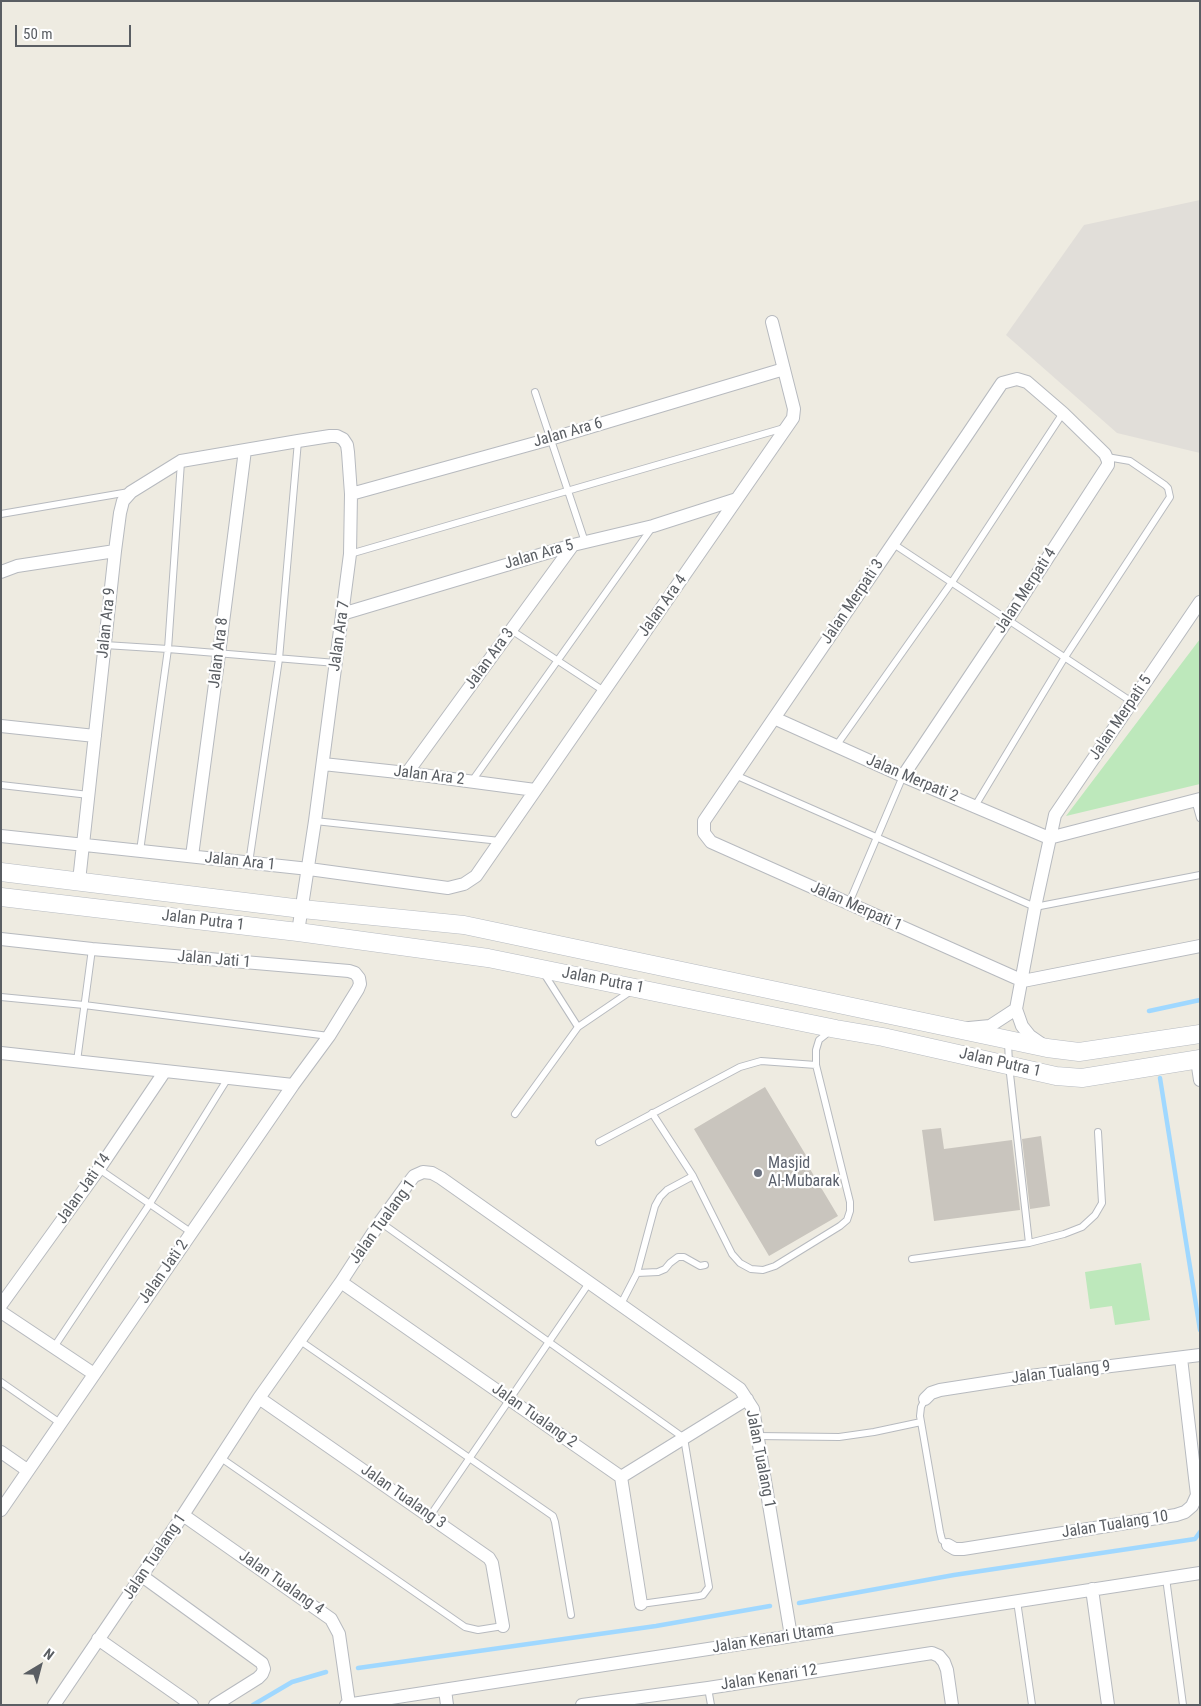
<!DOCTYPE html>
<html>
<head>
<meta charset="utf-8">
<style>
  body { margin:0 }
  #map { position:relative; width:1201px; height:1706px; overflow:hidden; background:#eeebe1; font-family:"Roboto Condensed",sans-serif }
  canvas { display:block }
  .frame { position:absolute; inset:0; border:2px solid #5a5e63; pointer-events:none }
  .north { position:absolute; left:15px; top:1641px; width:50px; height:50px; -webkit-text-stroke:4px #fff; paint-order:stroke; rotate:37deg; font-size:14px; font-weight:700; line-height:20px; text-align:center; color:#5a5e63 }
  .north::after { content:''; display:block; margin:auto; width:18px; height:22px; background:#5a5e63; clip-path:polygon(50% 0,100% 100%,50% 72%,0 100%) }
  .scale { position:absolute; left:15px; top:25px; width:116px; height:22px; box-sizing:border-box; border:2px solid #5a5e63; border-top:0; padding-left:6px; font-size:15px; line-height:18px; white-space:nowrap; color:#5a5e63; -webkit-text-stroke:4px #fff; paint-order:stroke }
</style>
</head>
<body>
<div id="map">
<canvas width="1201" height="1706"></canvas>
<div class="frame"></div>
<div class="north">N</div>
<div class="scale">50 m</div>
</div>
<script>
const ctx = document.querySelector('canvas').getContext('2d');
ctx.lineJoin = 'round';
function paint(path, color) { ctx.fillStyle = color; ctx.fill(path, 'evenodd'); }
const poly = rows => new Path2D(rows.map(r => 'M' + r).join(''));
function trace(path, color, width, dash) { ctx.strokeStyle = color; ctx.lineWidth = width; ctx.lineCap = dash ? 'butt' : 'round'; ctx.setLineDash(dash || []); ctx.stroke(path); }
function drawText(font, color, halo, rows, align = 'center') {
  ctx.font = font + ' "Roboto Condensed",sans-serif'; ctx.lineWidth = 4.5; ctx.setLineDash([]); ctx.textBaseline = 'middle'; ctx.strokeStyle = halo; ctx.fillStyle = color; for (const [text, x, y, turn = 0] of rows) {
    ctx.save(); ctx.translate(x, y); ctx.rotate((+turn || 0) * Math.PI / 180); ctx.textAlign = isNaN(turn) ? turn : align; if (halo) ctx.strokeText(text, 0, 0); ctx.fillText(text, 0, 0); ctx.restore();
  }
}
const industrial = poly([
  [1200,200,1200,453,1117,433,1006,335,1084,225]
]);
const green = poly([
  [1200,639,1200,784,1066,816],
  [1141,1263,1150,1320,1115,1325,1112,1306,1090,1309,1085,1272]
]);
const stream = poly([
  [1149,1011,1200,1000],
  [1160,1078,1200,1330],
  [799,1603,954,1575,1195,1539,1200,1532],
  [358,1668,656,1626,770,1606],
  [253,1705,292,1682,326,1672]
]);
const building = poly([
  [765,1087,807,1157,804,1159,838,1216,769,1256,694,1129],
  [941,1128,944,1149,1012,1140,1020,1210,934,1221,922,1130],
  [1041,1136,1050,1206,1030,1209,1022,1139]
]);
const service = poly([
  [535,392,585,542],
  [1,514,129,492],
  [892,543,1132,702],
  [350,554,784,428],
  [511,630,604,691],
  [105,645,168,649,336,663],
  [836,746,952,582,1063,413],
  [735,775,1035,907,1200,875],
  [472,781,651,529],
  [1,785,89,795],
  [1195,800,1200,818],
  [975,806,1065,657,1170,497,1168,488,1165,485,1130,461,1107,457],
  [315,821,500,841],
  [140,851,168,649,181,462],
  [249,863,279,659,298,441],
  [849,903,903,776],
  [1,997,84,1005,329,1036],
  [578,1027,631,991],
  [1008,1041,1009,1065,1029,1243],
  [77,1061,92,949],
  [652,1113,693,1176,732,1254,740,1263,751,1269,763,1270,775,1266,840,1226,847,1220,850,1211,850,1202,816,1065,816,1050,819,1040,829,1032],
  [515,1114,578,1027,543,972],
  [599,1142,740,1067,761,1061,816,1065],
  [99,1169,192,1233],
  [380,1222,684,1438,709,1587,703,1595,699,1596,641,1604],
  [912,1259,1029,1243,1064,1234,1082,1227,1095,1215,1102,1203,1098,1132],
  [637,1273,658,1272,665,1269,670,1263,678,1257,684,1257,700,1266,705,1265],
  [621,1304,637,1273,655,1206,660,1197,667,1190,693,1176],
  [299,1340,553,1516,555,1522,571,1615],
  [54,1347,149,1205,228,1078],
  [1,1382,60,1423],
  [925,1399,921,1407,920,1416,940,1532,942,1540,948,1545],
  [757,1436,839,1437,874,1432,921,1422],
  [221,1458,465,1627,478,1630,503,1626],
  [430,1516,589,1283],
  [1166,1578,1183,1705],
  [1017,1601,1032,1705],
  [708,1688,711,1705]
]);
const minor = poly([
  [351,494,550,439,784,369],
  [1,572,17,566,115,551],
  [342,614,573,545,653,526,737,499],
  [774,718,903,776,1049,838],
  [1,726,95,736],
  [323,764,407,773,535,790],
  [407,773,573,545],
  [903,776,1008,619,1108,465,1108,461,1105,454,1063,413,1027,382,1017,379,1002,383,967,435,704,821,704,833,711,842,1023,981],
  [1,836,309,869,448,888,464,884,476,876,793,418,794,409,772,322],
  [1049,838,1200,799],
  [192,856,219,654,245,450],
  [79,881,115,551,120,513,123,501,131,492,181,461,298,441,330,436,337,436,343,439,347,445,348,452,351,494,350,554,315,821,298,932],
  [1,939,92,949,349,971,355,973,359,978,360,984,358,989,329,1036,293,1085,1,1510],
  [1023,981,1200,946],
  [969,1028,990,1026,1016,1009],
  [1043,1045,1030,1036,1022,1026,1016,1009,1035,907,1055,815,1200,602],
  [1,1053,293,1085],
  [1197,1060,1200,1080],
  [341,1282,621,1477,641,1604],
  [1,1305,99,1169,165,1071],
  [1,1312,94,1374],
  [259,1398,489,1558,492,1563,503,1626],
  [925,1399,931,1393,940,1390,1030,1376,1200,1355],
  [1,1452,27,1470],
  [621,1477,747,1399],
  [183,1515,331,1619,339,1634,349,1704],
  [948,1545,955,1549,963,1549,1176,1515,1185,1512,1192,1506,1197,1495,1181,1358],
  [142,1576,262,1663,264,1669,262,1674,258,1678,215,1705],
  [1092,1589,1108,1705],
  [98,1639,192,1705],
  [445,1690,447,1705],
  [54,1705,183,1515,259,1398,341,1282,380,1222,407,1185,414,1176,423,1172,432,1173,441,1178,740,1389,753,1409,791,1636],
  [346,1705,1200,1573],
  [582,1705,708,1688,932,1653,939,1656,944,1662,947,1670,952,1705]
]);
const secondary = poly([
  [1,872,302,909,464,925,1047,1048,1079,1052,1200,1034],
  [1,897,298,932,488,958,836,1029,883,1037,1056,1076,1082,1078,1200,1059]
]);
const markers = [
  [758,1173,5,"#6b7280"]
];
const streetNames = [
  ["Jalan Ara 6",568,433,-16],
  ["Jalan Ara 5",539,555,-16],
  ["Jalan Merpati 4",1026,591,-57],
  ["Jalan Merpati 3",853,602,-56],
  ["Jalan Ara 4",663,606,-55],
  ["Jalan Ara 9",107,623,-84],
  ["Jalan Ara 7",340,636,-82],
  ["Jalan Ara 8",219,653,-83],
  ["Jalan Ara 3",490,659,-54],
  ["Jalan Merpati 5",1121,718,-56],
  ["Jalan Ara 2",429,776,7],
  ["Jalan Merpati 2",912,779,23],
  ["Jalan Ara 1",240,862,6],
  ["Jalan Merpati 1",856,907,24],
  ["Jalan Putra 1",203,921,7],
  ["Jalan Jati 1",214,960,5],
  ["Jalan Putra 1",603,981,11],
  ["Jalan Putra 1",1000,1063,13],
  ["Jalan Jati 14",84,1189,-55],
  ["Jalan Tualang 1",383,1222,-54],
  ["Jalan Jati 2",164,1272,-55],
  ["Jalan Tualang 9",1061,1373,-7],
  ["Jalan Tualang 2",534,1416,35],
  ["Jalan Tualang 1",760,1459,79],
  ["Jalan Tualang 3",403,1497,35],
  ["Jalan Tualang 10",1115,1525,-9],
  ["Jalan Tualang 1",155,1557,-56],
  ["Jalan Tualang 4",281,1583,35],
  ["Jalan Kenari Utama",773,1639,-9],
  ["Jalan Kenari 12",769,1678,-9]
];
const worshipNames = [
  ["Masjid",768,1164],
  ["Al-Mubarak",768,1182]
];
paint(industrial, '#e1ded9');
paint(green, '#bde8bb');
trace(stream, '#a0d8ff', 4.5);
paint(building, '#c9c5be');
trace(service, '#b7babf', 8);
trace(minor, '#b7babf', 14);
trace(secondary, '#b7bbc1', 19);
trace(service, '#fff', 6);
trace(minor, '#fff', 12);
trace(secondary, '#fff', 18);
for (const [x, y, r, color] of markers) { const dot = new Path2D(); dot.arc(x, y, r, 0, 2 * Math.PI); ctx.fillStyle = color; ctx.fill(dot); trace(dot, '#fff', 2); }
drawText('16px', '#5a5e63', '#fff', streetNames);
drawText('16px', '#5b616d', '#fff', worshipNames, 'left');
</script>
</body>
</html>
